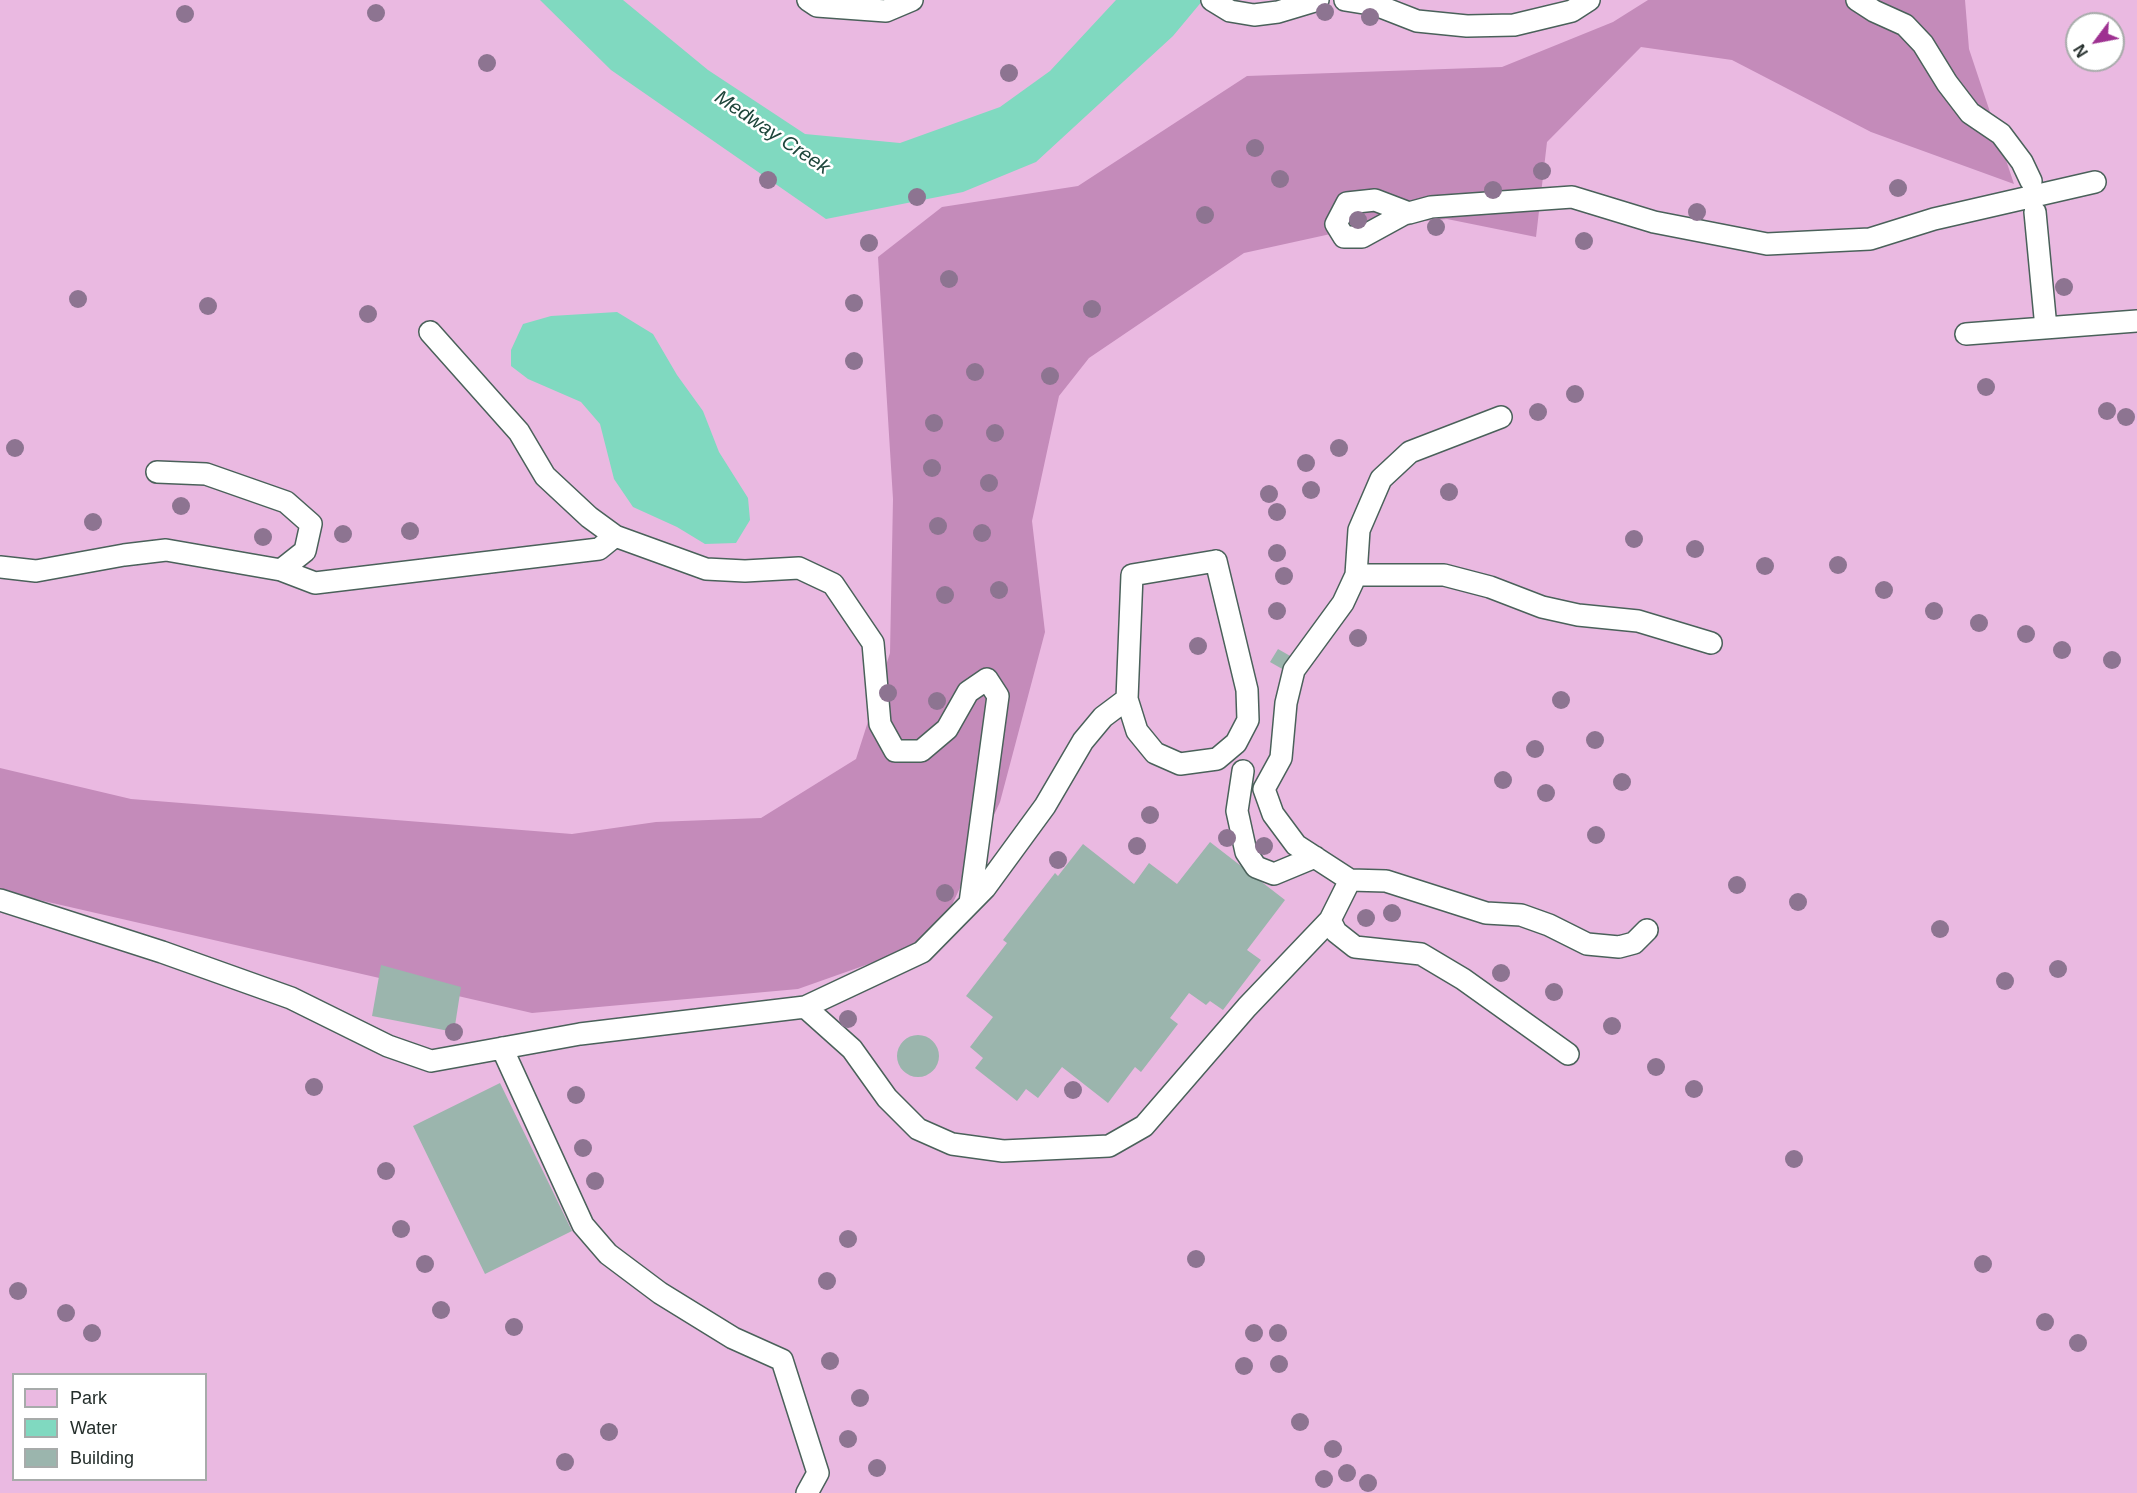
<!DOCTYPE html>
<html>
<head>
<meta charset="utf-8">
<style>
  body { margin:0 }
  #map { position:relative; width:2137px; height:1493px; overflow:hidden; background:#cbe5dd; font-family:Helvetica,sans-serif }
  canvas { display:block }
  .legend { position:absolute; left:12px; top:1373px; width:195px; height:108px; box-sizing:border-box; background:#fff; border:2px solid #a7abaa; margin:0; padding:8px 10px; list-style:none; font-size:18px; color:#242e2b }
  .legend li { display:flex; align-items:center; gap:12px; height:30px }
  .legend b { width:30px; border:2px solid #a7abaa }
  .north { position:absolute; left:2065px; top:12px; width:60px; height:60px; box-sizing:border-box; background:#fff; border:2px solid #a7abaa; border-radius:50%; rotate:238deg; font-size:16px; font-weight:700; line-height:24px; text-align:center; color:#242e2b }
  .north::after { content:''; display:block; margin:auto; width:21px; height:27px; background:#9e3191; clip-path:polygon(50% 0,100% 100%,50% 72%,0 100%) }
</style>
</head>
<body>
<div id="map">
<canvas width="2137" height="1493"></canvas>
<ul class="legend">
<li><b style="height:16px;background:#eab9e1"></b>Park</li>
<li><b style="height:16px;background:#80d9c0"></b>Water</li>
<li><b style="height:16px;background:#9bb5ad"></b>Building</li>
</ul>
<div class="north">N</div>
</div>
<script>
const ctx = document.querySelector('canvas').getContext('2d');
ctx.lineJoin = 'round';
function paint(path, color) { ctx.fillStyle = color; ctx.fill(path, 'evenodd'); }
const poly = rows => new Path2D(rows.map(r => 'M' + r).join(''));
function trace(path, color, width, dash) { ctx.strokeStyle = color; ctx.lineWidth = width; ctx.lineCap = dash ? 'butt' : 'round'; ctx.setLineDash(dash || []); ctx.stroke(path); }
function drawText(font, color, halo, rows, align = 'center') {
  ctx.font = font + ' Helvetica,sans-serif'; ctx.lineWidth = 5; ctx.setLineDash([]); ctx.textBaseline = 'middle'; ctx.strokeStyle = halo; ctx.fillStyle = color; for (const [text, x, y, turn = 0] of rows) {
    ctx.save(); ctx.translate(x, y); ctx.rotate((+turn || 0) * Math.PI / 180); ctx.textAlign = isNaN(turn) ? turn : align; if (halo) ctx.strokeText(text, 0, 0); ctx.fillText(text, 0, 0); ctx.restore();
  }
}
const green = poly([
  [0,0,2137,0,2137,1493,0,1493],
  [2077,24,2113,24,2113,60,2077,60],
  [14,1374,206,1374,206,1480,14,1480]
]);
const forest = poly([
  [1648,0,1965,0,1969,49,2014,184,1871,132,1732,60,1641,47,1547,142,1536,237,1447,219,1367,226,1244,253,1089,358,1059,396,1032,521,1045,632,1000,802,951,907,911,949,798,989,532,1013,0,891,0,768,131,799,572,834,656,822,761,818,856,759,890,653,893,499,878,257,942,207,1078,186,1247,76,1502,67,1613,22]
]);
const water = poly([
  [540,0,623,0,708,70,805,134,900,143,1000,107,1050,71,1116,0,1203,0,1173,36,1036,162,963,192,826,219,611,70],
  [617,312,653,334,677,375,703,411,719,452,748,498,750,520,736,543,705,544,677,527,633,507,614,479,600,424,581,402,528,379,511,366,511,350,523,324,551,316]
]);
const building = poly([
  [1278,649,1292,657,1284,670,1270,662],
  [1210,842,1285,900,1247,950,1261,960,1223,1010,1210,1001,1206,1005,1189,993,1170,1018,1178,1024,1141,1072,1135,1067,1108,1103,1062,1067,1038,1098,1026,1089,1017,1101,975,1068,983,1058,970,1047,993,1017,966,996,1007,943,1003,940,1055,873,1058,876,1083,844,1134,884,1149,863,1177,884],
  [381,965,461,987,454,1032,372,1016],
  '897 1056a21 21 0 1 1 42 0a21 21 0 1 1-42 0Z',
  [500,1083,572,1231,485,1274,413,1126]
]);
const service = poly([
  [808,0,817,6,886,11,912,0],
  [1212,0,1230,11,1254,15,1278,12,1318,0],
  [1345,0,1376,5,1417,21,1467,26,1514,25,1572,11,1589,0],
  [1857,0,1874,11,1905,25,1923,44,1947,83,1970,113,2001,134,2022,162,2031,181],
  [2035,212,2046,328],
  [1409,213,1375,200,1347,203,1336,224,1344,237,1362,237,1404,214,1409,213,1431,207,1572,197,1654,222,1767,244,1870,239,1934,219,2095,182],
  [430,332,519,432,545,476,589,517,615,536,706,569,745,571,799,568,833,584,873,643,880,724,895,751,921,751,947,729,968,692,987,679,998,696,970,903],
  [1966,334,2137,321],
  [1501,417,1410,452,1381,479,1359,530,1356,575,1343,603,1294,670,1286,703,1281,758,1264,789,1273,814,1296,845,1350,880,1386,881,1486,913,1521,915,1549,925,1587,944,1619,947,1634,943,1647,930],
  [1216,561,1247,690,1248,720,1236,743,1217,759,1180,764,1155,753,1137,731,1127,699,1132,575,1216,561],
  [0,567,36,571,124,555,166,550,281,570,305,551,311,524,286,502,206,474,157,472],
  [281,570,315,583,599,549,615,536],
  [1356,575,1444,575,1490,587,1542,607,1578,615,1638,621,1711,643],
  [1243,771,1237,811,1246,852,1256,867,1274,874,1315,857],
  [1350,880,1330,920,1336,932,1355,947,1421,954,1463,979,1568,1054],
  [0,900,162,952,291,998,388,1046,431,1061,580,1034,805,1007,922,952,985,888,1045,806,1083,741,1103,717,1127,699],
  [805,1007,852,1049,887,1098,918,1129,952,1144,1003,1151,1109,1146,1144,1126,1247,1007,1330,920],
  [502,1048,583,1225,608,1254,660,1293,733,1338,782,1360,818,1473,807,1493]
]);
const trees = [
  [1325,12],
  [376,13],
  [185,14],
  [1370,17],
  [487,63],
  [1009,73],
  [1255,148],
  [1542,171],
  [1280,179],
  [768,180],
  [1898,188],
  [1493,190],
  [917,197],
  [1697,212],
  [1205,215],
  [1358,220],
  [1436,227],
  [1584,241],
  [869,243],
  [949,279],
  [2064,287],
  [78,299],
  [854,303],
  [208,306],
  [1092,309],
  [368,314],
  [854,361],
  [975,372],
  [1050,376],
  [1986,387],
  [1575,394],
  [2107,411],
  [1538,412],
  [2126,417],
  [934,423],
  [995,433],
  [15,448],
  [1339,448],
  [1306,463],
  [932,468],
  [989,483],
  [1311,490],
  [1449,492],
  [1269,494],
  [181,506],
  [1277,512],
  [93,522],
  [938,526],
  [410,531],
  [982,533],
  [343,534],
  [263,537],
  [1634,539],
  [1695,549],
  [1277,553],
  [1838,565],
  [1765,566],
  [1284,576],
  [999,590],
  [1884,590],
  [945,595],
  [1277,611],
  [1934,611],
  [1979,623],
  [2026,634],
  [1358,638],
  [1198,646],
  [2062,650],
  [2112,660],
  [888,693],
  [1561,700],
  [937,701],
  [1595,740],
  [1535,749],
  [1503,780],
  [1622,782],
  [1546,793],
  [1150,815],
  [1596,835],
  [1227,838],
  [1137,846],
  [1264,846],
  [1058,860],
  [1737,885],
  [945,893],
  [1798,902],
  [1392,913],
  [1366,918],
  [1940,929],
  [2058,969],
  [1501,973],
  [2005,981],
  [1554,992],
  [848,1019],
  [1612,1026],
  [454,1032],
  [1656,1067],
  [314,1087],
  [1694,1089],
  [1073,1090],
  [576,1095],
  [583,1148],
  [1794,1159],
  [386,1171],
  [595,1181],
  [401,1229],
  [848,1239],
  [1196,1259],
  [425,1264],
  [1983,1264],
  [827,1281],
  [18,1291],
  [441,1310],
  [66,1313],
  [2045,1322],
  [514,1327],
  [92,1333],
  [1254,1333],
  [1278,1333],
  [2078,1343],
  [830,1361],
  [1279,1364],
  [1244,1366],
  [860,1398],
  [1300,1422],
  [609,1432],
  [848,1439],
  [1333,1449],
  [565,1462],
  [877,1468],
  [1347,1473],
  [1324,1479],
  [1368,1483]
];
const waterNames = [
  ["Medway Creek",772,133,34]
];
paint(green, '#eab9e1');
paint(forest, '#c48bba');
paint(water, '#80d9c0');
paint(building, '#9bb5ad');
trace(service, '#4a615a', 24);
trace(service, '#fff', 21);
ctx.fillStyle = '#8d7491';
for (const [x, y] of trees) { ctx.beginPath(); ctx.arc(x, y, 9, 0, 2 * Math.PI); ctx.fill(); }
drawText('italic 20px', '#1e463b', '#fff', waterNames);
</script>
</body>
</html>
